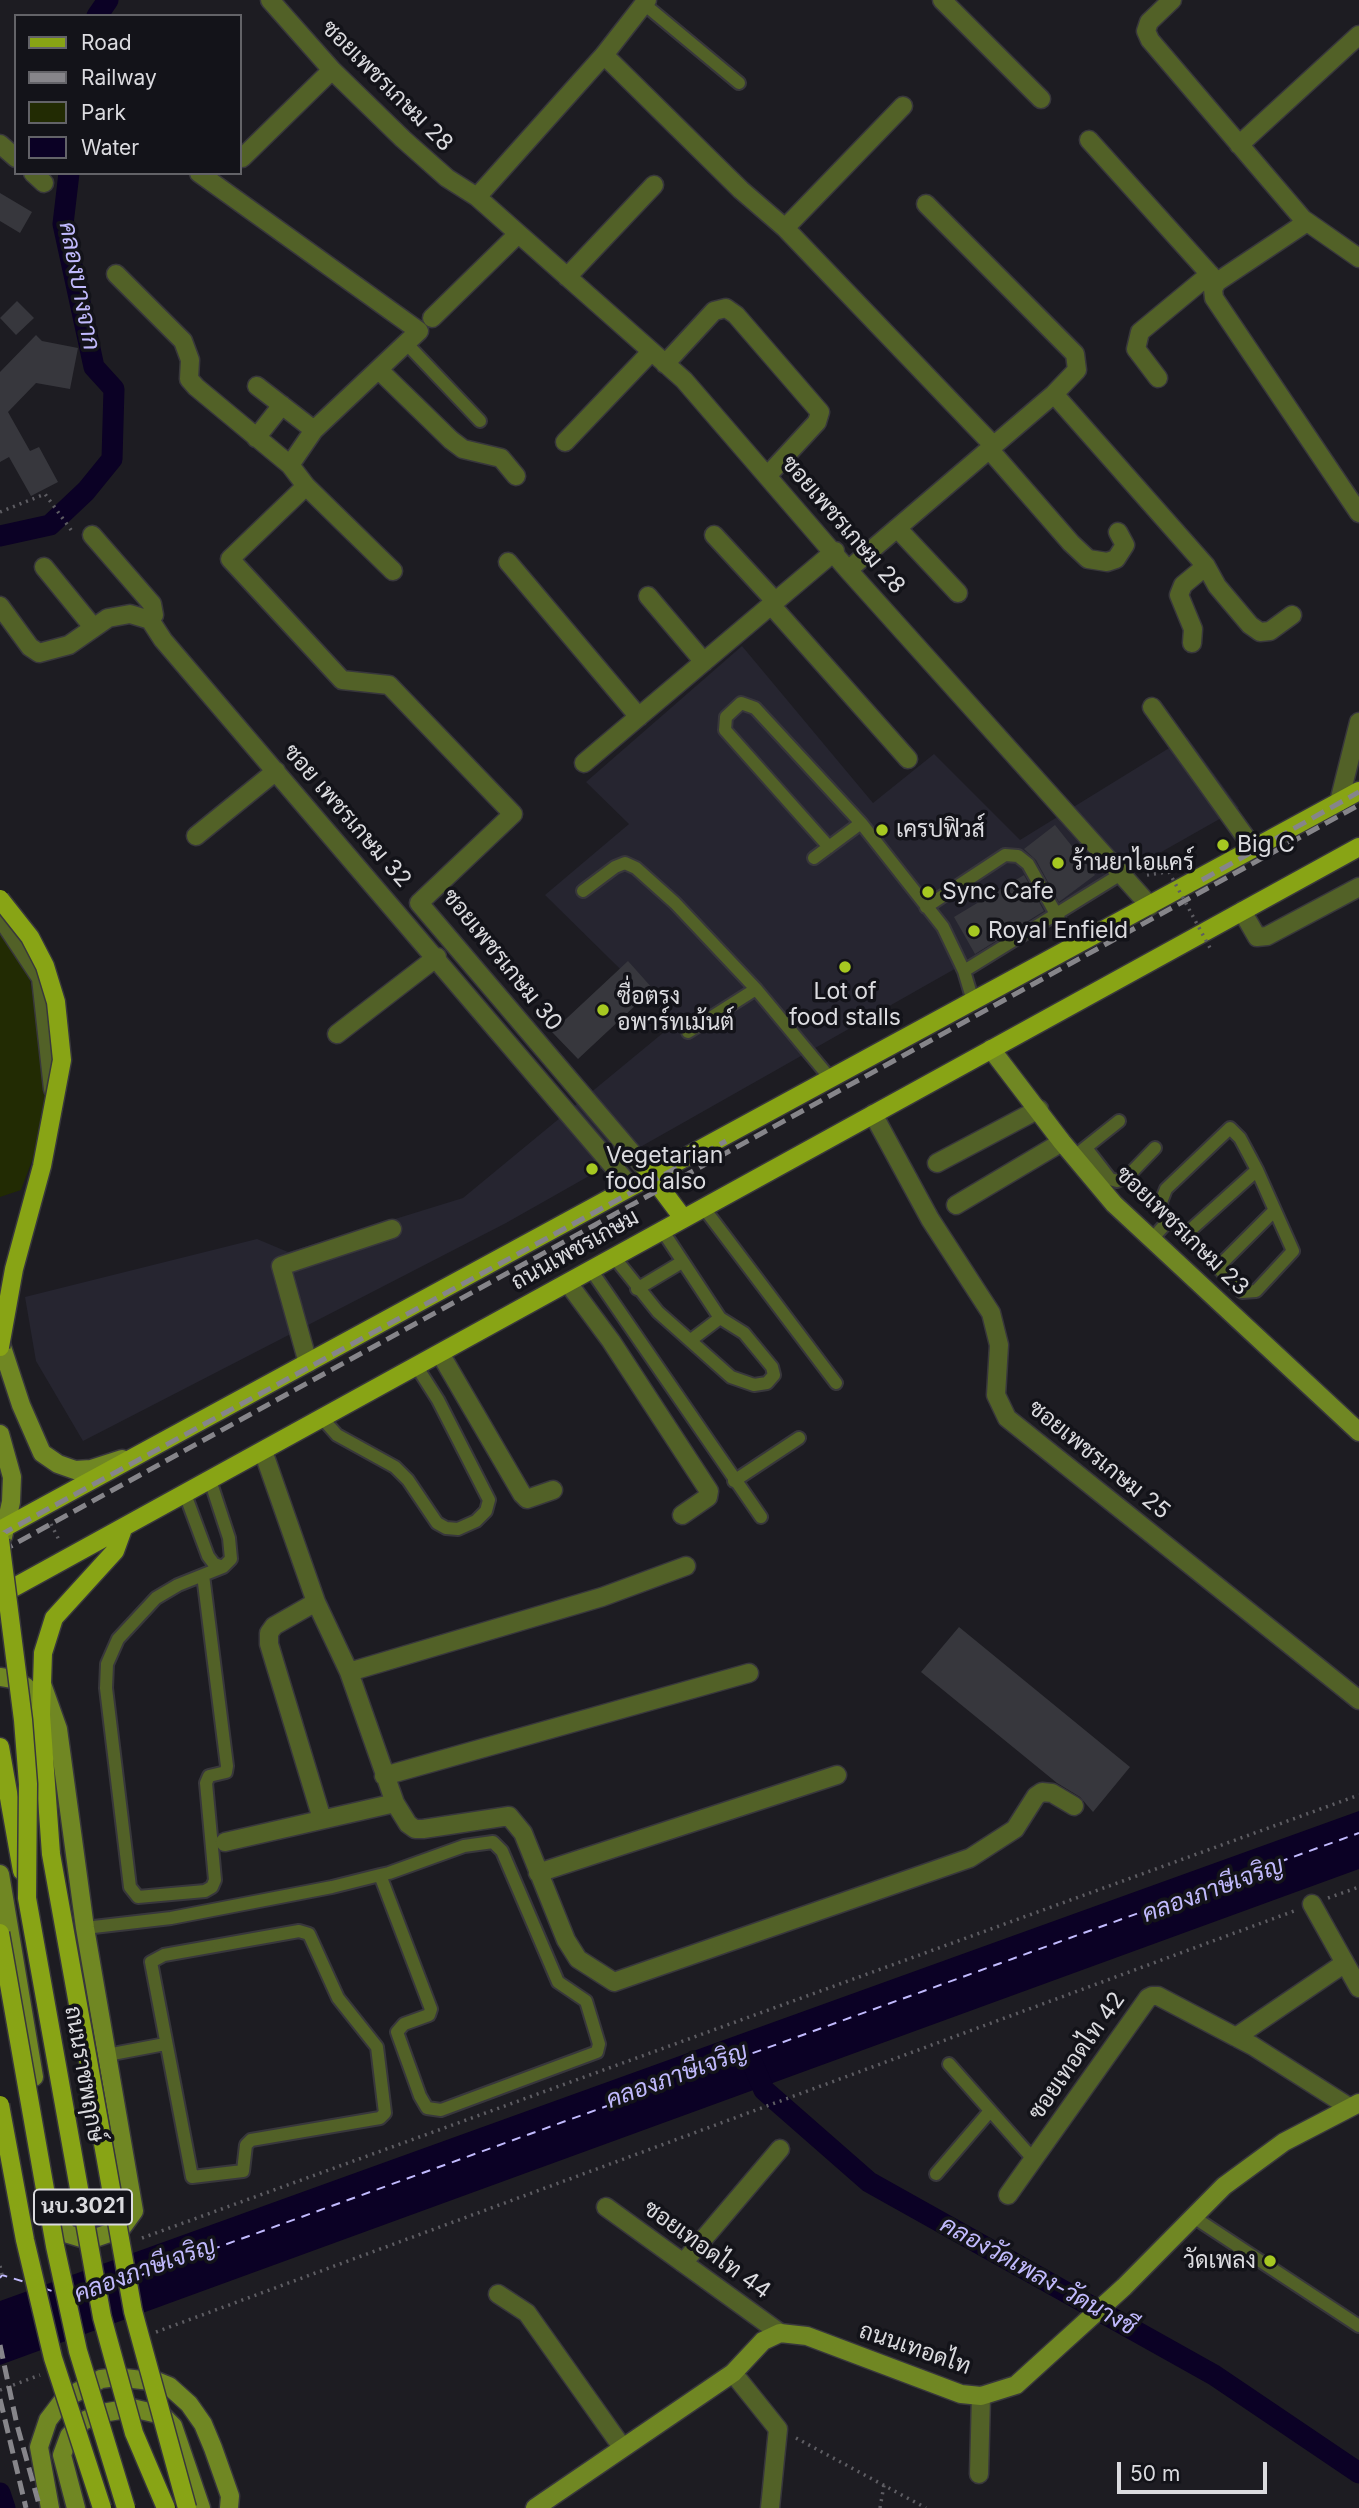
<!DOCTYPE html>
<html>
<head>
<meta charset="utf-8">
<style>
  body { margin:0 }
  #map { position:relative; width:1359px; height:2508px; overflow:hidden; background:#1d1c22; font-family:Inter,sans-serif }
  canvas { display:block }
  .legend { position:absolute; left:14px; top:14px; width:228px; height:161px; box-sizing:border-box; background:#131319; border:2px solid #636368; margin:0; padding:9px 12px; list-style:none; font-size:21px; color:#dbdbdf }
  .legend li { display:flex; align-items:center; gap:14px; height:35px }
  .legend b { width:35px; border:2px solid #636368 }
  .scale { position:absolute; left:1117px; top:2462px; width:150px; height:32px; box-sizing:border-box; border:4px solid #dbdbdf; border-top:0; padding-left:9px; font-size:21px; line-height:24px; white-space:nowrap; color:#dbdbdf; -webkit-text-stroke:5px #131319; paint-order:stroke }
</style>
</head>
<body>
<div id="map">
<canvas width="1359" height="2508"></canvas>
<ul class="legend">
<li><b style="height:9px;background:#88a415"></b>Road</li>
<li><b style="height:9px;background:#86858a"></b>Railway</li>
<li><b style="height:19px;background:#222b03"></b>Park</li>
<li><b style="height:19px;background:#0b0125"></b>Water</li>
</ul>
<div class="scale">50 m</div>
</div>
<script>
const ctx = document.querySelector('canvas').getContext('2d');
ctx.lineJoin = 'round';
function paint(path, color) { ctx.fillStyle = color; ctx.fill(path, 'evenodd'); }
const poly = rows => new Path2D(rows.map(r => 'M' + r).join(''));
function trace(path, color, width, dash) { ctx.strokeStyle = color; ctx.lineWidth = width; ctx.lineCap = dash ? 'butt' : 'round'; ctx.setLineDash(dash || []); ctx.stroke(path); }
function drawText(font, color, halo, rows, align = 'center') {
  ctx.font = font + ' Inter,Sarabun,sans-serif'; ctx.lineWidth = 7; ctx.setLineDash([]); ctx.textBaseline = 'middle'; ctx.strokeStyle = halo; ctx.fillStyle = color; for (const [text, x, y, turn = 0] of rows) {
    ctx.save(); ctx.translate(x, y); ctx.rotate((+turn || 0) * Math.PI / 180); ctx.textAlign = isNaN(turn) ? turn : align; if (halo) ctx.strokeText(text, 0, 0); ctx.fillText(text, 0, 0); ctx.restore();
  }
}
const built = poly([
  [742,646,873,803,934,754,1020,840,1187,737,1239,808,506,1223,83,1441,36,1361,25,1297,257,1239,288,1252,463,1198,675,1023,545,895,629,824,586,782]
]);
const green = poly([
  [0,922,29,975,48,1082,36,1150,21,1190,0,1197]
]);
const water = poly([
  [1359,1811,1359,1869,0,2365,0,2301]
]);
const canal = poly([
  [97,16,108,0],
  [0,536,50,525,86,491,112,459,114,389,94,367,63,224,69,173],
  [752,2062,764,2090,869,2182,1214,2375,1359,2473],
  [0,2493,5,2508]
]);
const ferry = poly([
  [136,2277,1359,1833],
  [0,2278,2,2275,28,2283],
  [43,2288,58,2293],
  [107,2288,121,2282],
  [74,2297,88,2294]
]);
const building = poly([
  [0,193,32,212,20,233,0,221],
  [17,301,34,318,16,335,0,318],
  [36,335,42,341,78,348,70,389,36,383,8,412,30,451,39,447,58,482,31,496,9,457,0,462,0,372],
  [1055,825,1095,875,1059,902,1036,860,1024,849],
  [1024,875,1044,911,975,954,954,917],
  [628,961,653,989,578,1059,552,1032],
  [959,1627,1130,1767,1093,1812,1080,1797,1057,1783,921,1672]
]);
const path = poly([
  [0,512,45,494,74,534],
  [1147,875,1167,872],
  [51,1524,60,1542],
  [1328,1898,1359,1887],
  [142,2238,1359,1795],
  [0,2266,2,2275],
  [156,2332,1294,1911],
  [0,2390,40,2375],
  [796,2438,926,2508],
  [880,2508,884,2485]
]);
const lane = poly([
  [644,4,739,83],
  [406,343,480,421],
  [829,847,725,730,726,717,741,703,755,708,861,823,943,927,964,971,973,1001],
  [814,858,861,823],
  [583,891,615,867,625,863,636,868,675,903,756,989,830,1078],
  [926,907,1005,855,1018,856,1028,864,1074,946],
  [964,971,1121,874],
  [688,1032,756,989],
  [1086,1148,1110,1179,1117,1181,1128,1176,1155,1148],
  [1080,1152,1119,1121],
  [703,1207,836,1383],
  [1186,1234,1257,1170],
  [1152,1239,1170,1219,1162,1211,1161,1202,1166,1189,1230,1128,1240,1138,1257,1170,1293,1251,1256,1291,1242,1292,1170,1219],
  [614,1257,658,1312,731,1377,754,1385,767,1383,774,1375,772,1367,744,1333,720,1318,662,1230],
  [1218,1267,1274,1211],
  [591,1270,761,1517],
  [637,1289,682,1262],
  [691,1340,720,1318],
  [322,1418,337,1435,395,1467,408,1480,437,1523,446,1528,458,1529,476,1521,486,1511,489,1500,438,1400,417,1367],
  [734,1481,799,1438],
  [185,1494,208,1556,214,1564,223,1567],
  [203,1575,227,1766,226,1772,209,1776,206,1783,215,1880,212,1887,205,1891,138,1897,130,1887,106,1688,107,1664,118,1639,156,1598,178,1585,223,1567,231,1559,229,1538,210,1480],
  [85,1928,171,1918,332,1887,380,1875,389,1873,464,1846,493,1842,502,1851,558,1982,586,2001,599,2044,597,2052,441,2110,427,2108,420,2096,397,2032,404,2024,429,2015,431,2009,380,1875],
  [299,1931,309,1934,338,1998,377,2047,385,2113,380,2118,251,2140,246,2145,243,2171,192,2177,151,1962,164,1955,299,1931],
  [107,2055,165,2044],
  [949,2064,1034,2160],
  [936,2174,990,2111],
  [1192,2216,1359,2326]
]);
const street = poly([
  [270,0,332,70,403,139,447,178,477,197,684,380,848,570,1150,906],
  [942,0,1041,99],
  [1172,0,1149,22,1146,31,1150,40,1303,219,1359,258],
  [604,55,741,190,785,228,993,445],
  [1089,140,1217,282],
  [0,144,16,158],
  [1239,145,1359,35],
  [242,158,332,70],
  [33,173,44,183],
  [199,173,419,331,314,430,290,465,306,486,230,559,342,680,389,685,513,814,419,903,650,1174],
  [477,197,604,55,647,0],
  [1307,222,1217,282,1213,289,1214,298,1359,513],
  [785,228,903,106],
  [116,274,183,341,190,360,189,379,196,387,290,465],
  [567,277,654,185],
  [432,318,518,234],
  [665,364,714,311,726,308,736,315,820,412,817,422,768,475],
  [379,370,451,440,463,449,501,458,516,476],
  [1158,378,1136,349,1140,332,1210,274],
  [257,386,314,430],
  [1054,394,1206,566,1217,586,1250,625,1260,632,1270,631,1292,615],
  [256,438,282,405],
  [565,442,651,352],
  [989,449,1071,543,1088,559,1107,562,1116,559,1125,545,1118,532],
  [306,486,393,571],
  [897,528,958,593],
  [92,535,152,604,154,615,150,620],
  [714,535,775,601],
  [508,562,639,717],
  [44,567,93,627],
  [848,570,1054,394,1077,370,1075,354,926,204],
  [648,596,704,662],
  [771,605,908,759],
  [0,606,30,647,39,653,69,645,108,618,130,614,150,620,163,640,630,1186],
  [1192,643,1193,629,1179,595,1183,585,1206,566],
  [1152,707,1254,849],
  [584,763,835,551],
  [1339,802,1359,722],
  [196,836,276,771],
  [1242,911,1257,937,1267,936,1359,887],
  [0,916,41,978,53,1089],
  [337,1034,437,957],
  [873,1114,930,1219,991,1313,999,1345,996,1395,1007,1418,1359,1700],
  [937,1163,1039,1109],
  [956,1205,1062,1142],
  [568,1283,611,1341,709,1491,708,1497,682,1515],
  [441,1355,522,1494,527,1499,553,1490],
  [308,1363,281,1266,392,1229],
  [263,1451,316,1602,349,1672,395,1803,408,1824,415,1829,423,1829,509,1816,523,1833,566,1940,578,1959,614,1982,970,1858,1015,1829,1036,1796,1042,1792,1052,1793,1074,1806],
  [316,1602,274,1626,269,1633,269,1644,322,1819],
  [349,1672,602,1597,686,1566],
  [384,1776,749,1673],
  [225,1842,395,1803],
  [538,1873,837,1775],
  [1312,1904,1359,1988],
  [1236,2037,1345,1963],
  [1008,2195,1148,1998,1152,1996,1158,1996,1253,2046,1349,2107],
  [606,2207,780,2333],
  [683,2263,780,2149],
  [498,2294,527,2313,622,2447],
  [733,2373,778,2429,770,2508],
  [979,2474,981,2396]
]);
const secondary = poly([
  [991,1049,1062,1142,1114,1204,1359,1432],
  [0,1341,21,1405,42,1453,58,1464,75,1470,91,1469,122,1459],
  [0,1434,12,1477,11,1502,3,1537],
  [0,1677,13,1679,26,1687,35,1696,40,1714],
  [42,1684,58,1729,85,1928,134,2211,121,2229,92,2239,81,2238,68,2234,59,2224,55,2205],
  [0,1874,34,2077],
  [50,2508,39,2447,48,2420,64,2399,101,2379,116,2377,159,2382,169,2386,189,2404,203,2424,213,2448,230,2496,229,2508],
  [76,2508,62,2455,69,2436,83,2421,102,2413,132,2408,162,2415,173,2426,201,2508],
  [535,2508,733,2373,763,2341,780,2333,807,2336,961,2394,981,2396,1016,2385,1124,2287,1224,2186,1284,2142,1359,2103]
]);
const primary = poly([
  [650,1174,683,1218],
  [0,1530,1359,791],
  [0,1595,1359,847],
  [0,1747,22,1871],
  [51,1854,41,1715,43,1653,54,1618,115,1551,123,1529]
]);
const rail = poly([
  [1202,880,1359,792],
  [0,1535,726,1141],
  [0,1552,1359,805],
  [0,2345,17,2425,40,2508],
  [0,2399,26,2508]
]);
const pathBridge = poly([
  [1169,872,1210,948]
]);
const primaryBridge = poly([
  [0,899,30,937,45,966,56,1002,62,1060,42,1166,14,1269,0,1347],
  [0,1540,23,1720,28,1784,27,1898,102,2317,134,2433,166,2508],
  [51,1854,133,2311,187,2508],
  [0,1933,55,2246,78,2351,126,2508],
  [0,2105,25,2240,53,2358,102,2508]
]);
const markers = [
  [882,830,7,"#a6c821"],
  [1223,845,7,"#a6c821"],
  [1058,863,7,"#a6c821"],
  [928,892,7,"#a6c821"],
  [974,931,7,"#a6c821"],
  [845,967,7,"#a6c821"],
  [603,1010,7,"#a6c821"],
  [592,1169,7,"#a6c821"],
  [1270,2261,7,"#a6c821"]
];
const shields = [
  [83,2207,98]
];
const shieldNames = [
  ["นบ.3021",83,2207]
];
const streetNames = [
  ["ซอยเพชรเกษม 28",387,86,45],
  ["ซอยเพชรเกษม 28",843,525,49],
  ["ซอย เพชรเกษม 32",347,816,49],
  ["ซอยเพชรเกษม 30",502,960,51],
  ["ซอยเพชรเกษม 23",1182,1231,44],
  ["ถนนเพชรเกษม",575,1250,-29],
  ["ซอยเพชรเกษม 25",1099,1460,39],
  ["ซอยเทอดไท 42",1077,2056,-55],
  ["ถนนราชพฤกษ์",84,2074,80],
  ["ซอยเทอดไท 44",707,2250,36],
  ["ถนนเทอดไท",915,2349,19]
];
const poiNames = [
  ["เครปฟิวส์",896,830],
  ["Big C",1237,845],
  ["ร้านยาไอแคร์",1072,863],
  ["Sync Cafe",942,892],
  ["Royal Enfield",988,931],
  ["Lot of",845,992,"center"],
  ["food stalls",845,1018,"center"],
  ["ซื่อตรง",617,997],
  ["อพาร์ทเม้นต์",617,1023],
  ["Vegetarian",606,1156],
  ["food also",606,1182],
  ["วัดเพลง",1256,2261,"right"]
];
const waterNames = [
  ["คลองบางจาก",79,286,79],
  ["คลองภาษีเจริญ",1213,1890,-20],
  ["คลองภาษีเจริญ",677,2076,-20],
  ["คลองภาษีเจริญ",145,2270,-20],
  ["คลองวัดเพลง-วัดนางชี",1038,2276,29]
];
paint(built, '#262530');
paint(green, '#222b03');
paint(water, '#0b0125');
trace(canal, '#0b0125', 21);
trace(ferry, '#c1bafd', 2, [9, 7]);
paint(building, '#37373d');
trace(lane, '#38373c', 16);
trace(street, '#38373c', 21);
trace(secondary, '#38373c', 21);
trace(primary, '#38373c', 21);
trace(path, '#5e5d63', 3.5, [2, 5]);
trace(lane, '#526127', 12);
trace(street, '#526127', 18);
trace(secondary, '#708723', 18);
trace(primary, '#88a415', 18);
trace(rail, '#86858a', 5, [14, 7]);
trace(primaryBridge, '#38373c', 21, []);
trace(pathBridge, '#5e5d63', 3.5, [2, 5]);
trace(primaryBridge, '#88a415', 18);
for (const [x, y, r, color] of markers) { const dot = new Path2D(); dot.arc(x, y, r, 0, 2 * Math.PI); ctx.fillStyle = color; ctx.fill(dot); trace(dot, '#131319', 2.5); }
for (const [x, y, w] of shields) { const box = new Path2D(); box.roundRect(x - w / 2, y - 17.5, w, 35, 5); ctx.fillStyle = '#131319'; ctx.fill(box); trace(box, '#dbdbdf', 2); }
drawText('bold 21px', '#dbdbdf', null, shieldNames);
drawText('23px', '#dbdbdf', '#131319', streetNames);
drawText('23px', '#dbdbdf', '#131319', poiNames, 'left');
drawText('italic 24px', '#c1bafd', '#131319', waterNames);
</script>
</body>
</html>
